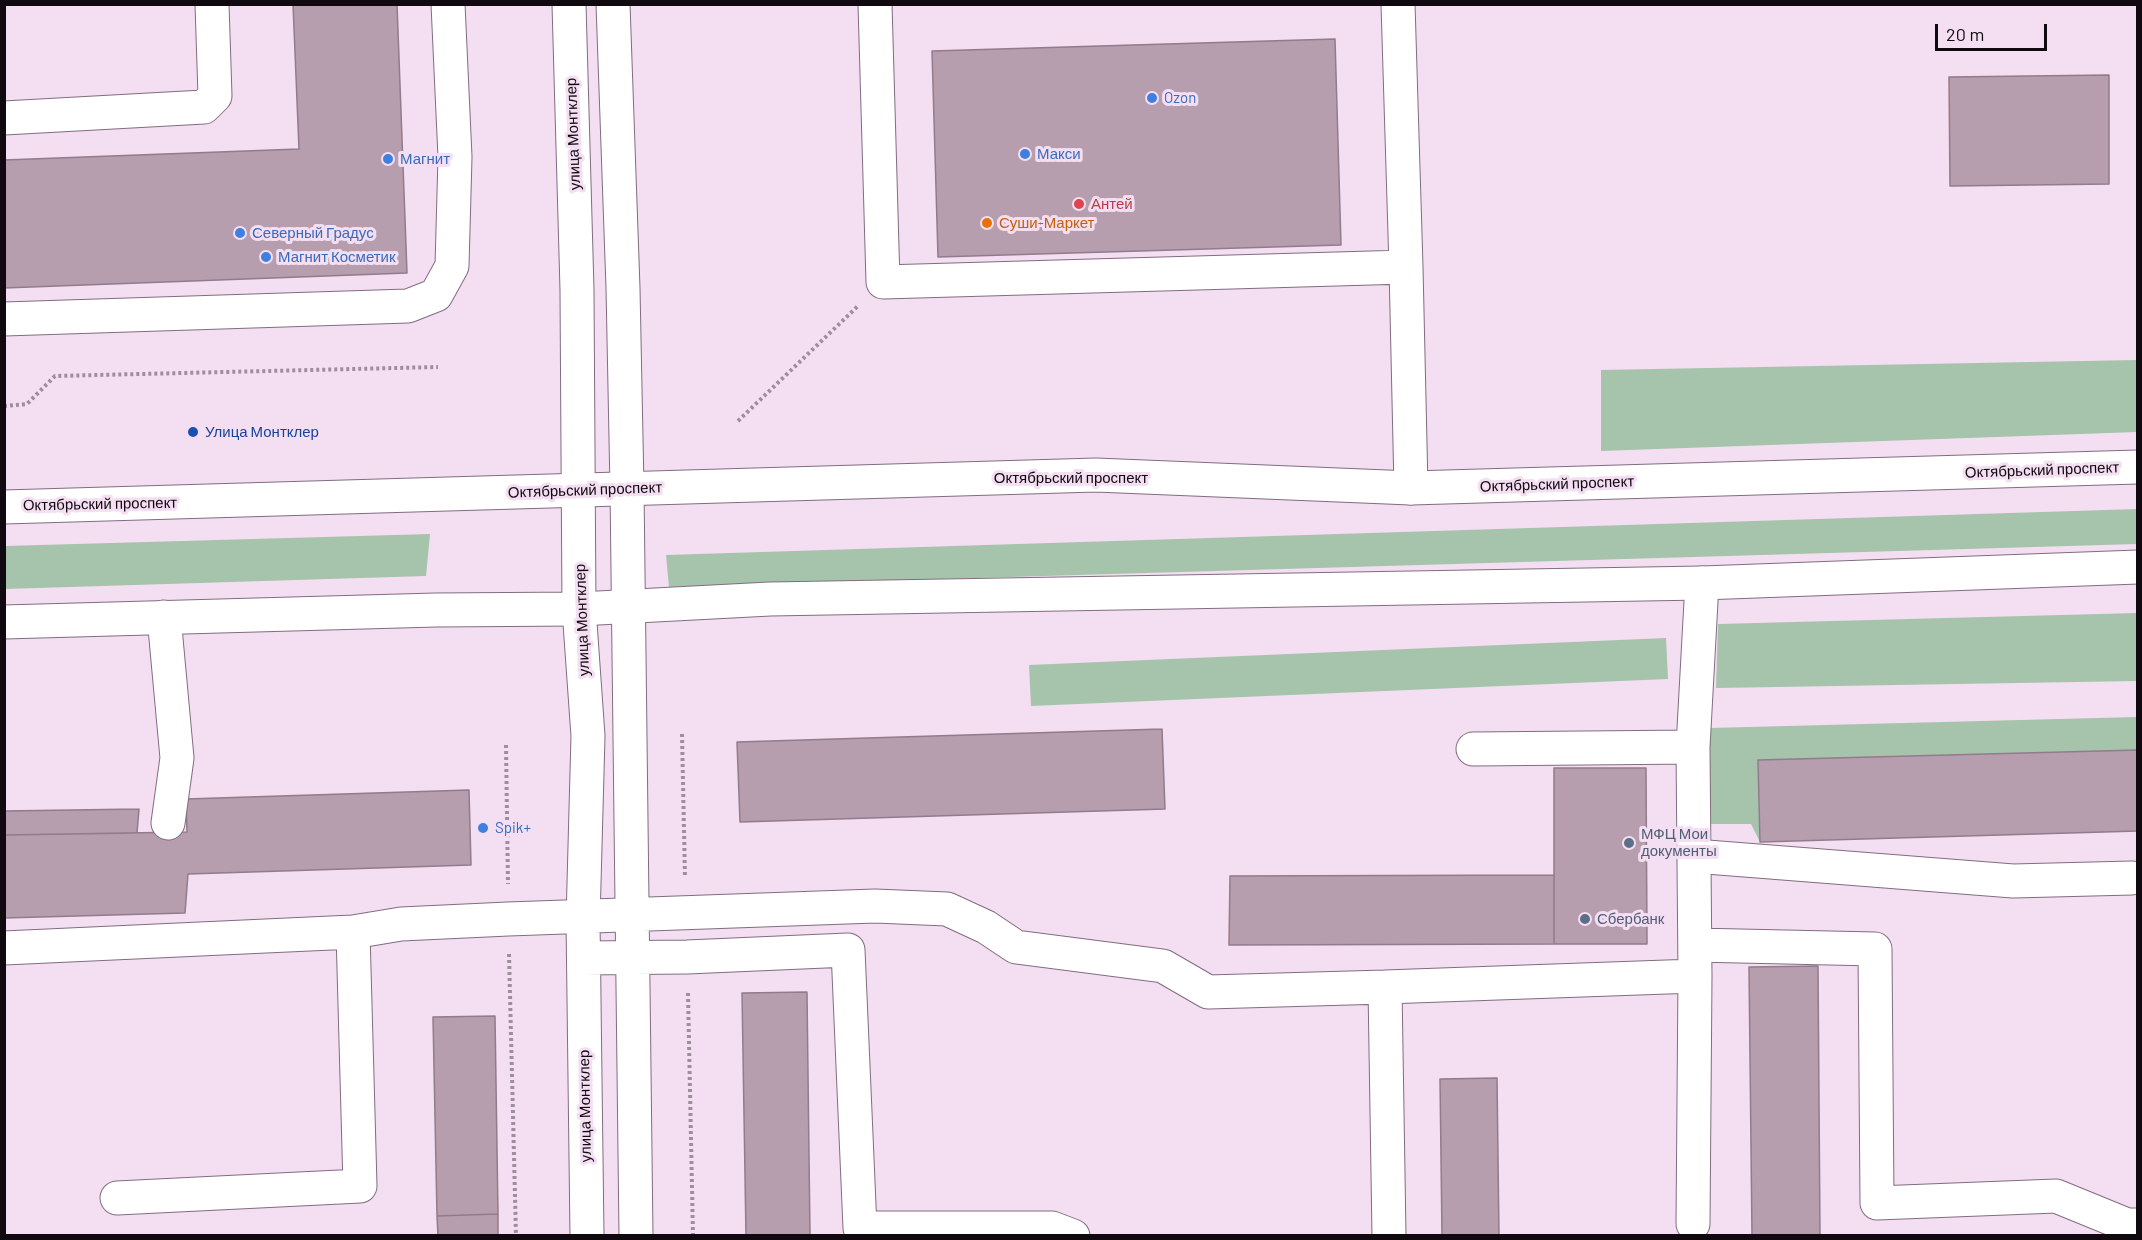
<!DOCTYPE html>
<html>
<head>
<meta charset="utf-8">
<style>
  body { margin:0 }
  #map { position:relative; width:2142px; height:1240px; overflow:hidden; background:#f4def2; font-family:Barlow,sans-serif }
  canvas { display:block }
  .frame { position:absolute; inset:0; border:6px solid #10090f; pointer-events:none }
  .scale { position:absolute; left:1935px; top:24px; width:112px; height:27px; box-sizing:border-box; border:3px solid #10090f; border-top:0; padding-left:8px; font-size:18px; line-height:21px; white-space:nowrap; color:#10090f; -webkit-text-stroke:4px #f4def2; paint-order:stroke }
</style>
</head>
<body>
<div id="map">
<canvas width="2142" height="1240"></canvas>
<div class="frame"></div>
<div class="scale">20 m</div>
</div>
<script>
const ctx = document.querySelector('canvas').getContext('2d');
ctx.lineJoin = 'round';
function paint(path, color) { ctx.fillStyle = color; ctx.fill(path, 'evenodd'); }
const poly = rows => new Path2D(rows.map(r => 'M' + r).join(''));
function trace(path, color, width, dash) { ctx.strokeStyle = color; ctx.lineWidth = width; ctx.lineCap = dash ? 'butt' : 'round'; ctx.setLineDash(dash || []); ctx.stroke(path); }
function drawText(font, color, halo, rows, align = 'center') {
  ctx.font = font + ' Barlow,sans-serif'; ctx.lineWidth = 6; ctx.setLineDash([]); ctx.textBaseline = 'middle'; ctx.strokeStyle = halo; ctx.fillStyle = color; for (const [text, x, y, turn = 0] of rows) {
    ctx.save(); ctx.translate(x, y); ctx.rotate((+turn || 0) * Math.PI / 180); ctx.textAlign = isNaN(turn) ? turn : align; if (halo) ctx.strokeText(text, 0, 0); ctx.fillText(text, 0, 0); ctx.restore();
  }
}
const green = poly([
  [2137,360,2137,432,1601,451,1601,370],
  [2138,509,2137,544,669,587,666,555],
  [430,534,426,576,5,589,5,546],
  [2137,613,2137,681,1716,688,1718,624],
  [1666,638,1668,679,1031,706,1029,665],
  [2137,717,2137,750,1760,842,1751,824,1709,824,1709,728]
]);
const building = poly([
  [293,4,397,4,407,273,4,288,4,160,299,149,293,4],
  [1335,39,1341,245,938,257,932,51,1335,39],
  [2109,75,2109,184,1950,186,1949,77,2109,75],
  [1162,729,1165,809,740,822,737,742,1162,729],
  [2138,750,2138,831,1760,842,1758,760,2138,750],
  [1554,768,1646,768,1647,944,1554,944,1554,768],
  [469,790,471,865,188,874,185,913,4,918,4,835,187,832,186,799,469,790],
  [139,809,137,833,4,835,4,811,139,809],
  [1554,875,1554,944,1229,945,1230,876,1554,875],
  [1818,966,1820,1236,1752,1236,1749,967,1818,966],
  [807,992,810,1236,746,1236,742,993,807,992],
  [495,1016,498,1214,437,1216,433,1017,495,1016],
  [1497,1078,1499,1236,1442,1236,1440,1079,1497,1078],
  [498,1214,498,1236,438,1236,437,1216,498,1214]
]);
const path = poly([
  [4,406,27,404,55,376,438,367],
  [738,421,859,305],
  [682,734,685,878],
  [506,745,508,884],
  [509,954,516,1236],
  [688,993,693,1236]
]);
const minor = poly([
  [569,4,577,290,579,609,588,736,583,920,587,1236],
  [613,4,623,288,627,488,636,1236],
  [875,4,883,282,1406,267,1411,488],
  [1398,4,1406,267],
  [4,118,204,107,215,96,212,4],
  [4,319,408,306,436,295,452,266,455,157,448,4],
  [164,617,177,758,168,823],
  [1473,749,1693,747],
  [1694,856,2013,881,2132,878],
  [1695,945,1875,949,1877,1203,2056,1196,2127,1225,2138,1225],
  [4,948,353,932],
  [584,958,687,957,848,950,860,1228,1052,1228,1073,1236],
  [117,1198,360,1186,353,932,401,924,508,919,875,906,947,909,986,927,1016,947,1163,966,1208,992,1385,987],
  [1693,1224,1695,976,1693,747,1702,583],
  [1389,1236,1385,987,1695,976]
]);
const major = poly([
  [4,507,1096,475,1411,488,2138,467],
  [4,622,436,610,579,609,770,599,1702,583,2138,567]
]);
const markers = [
  [1152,98,6,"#3f7fe0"],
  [1025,154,6,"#3f7fe0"],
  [388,159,6,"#3f7fe0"],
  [1079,204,6,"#e0444e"],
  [987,223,6,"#e8710a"],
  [240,233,6,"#3f7fe0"],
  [266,257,6,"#3f7fe0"],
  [193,432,6,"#1a4fb4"],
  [483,828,6,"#3f7fe0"],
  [1629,843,6,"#5c6f8a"],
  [1585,919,6,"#5c6f8a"]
];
const shopNames = [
  ["Ozon",1164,98],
  ["Макси",1037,154],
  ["Магнит",400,159],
  ["Северный Градус",252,233],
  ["Магнит Косметик",278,257],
  ["Spik+",495,828]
];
const streetNames = [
  ["улица Монтклер",573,134,-92],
  ["Октябрьский проспект",2042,470,-2],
  ["Октябрьский проспект",1071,478],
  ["Октябрьский проспект",1557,484,-2],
  ["Октябрьский проспект",585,490,-2],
  ["Октябрьский проспект",100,504,-1],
  ["улица Монтклер",582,620,-92],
  ["улица Монтклер",585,1106,-91]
];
const healthNames = [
  ["Антей",1091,204]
];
const foodNames = [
  ["Суши-Маркет",999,223]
];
const transitNames = [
  ["Улица Монтклер",205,432]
];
const serviceNames = [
  ["МФЦ Мои",1641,834],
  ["документы",1641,851],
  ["Сбербанк",1597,919]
];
paint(green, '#a6c4ac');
paint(building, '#b69eae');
trace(building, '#927b8b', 1.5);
trace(minor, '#816d7f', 35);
trace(major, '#816d7f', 35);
trace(path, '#9e8e9c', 4, [3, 3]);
trace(minor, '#fff', 33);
trace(major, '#fff', 33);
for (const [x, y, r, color] of markers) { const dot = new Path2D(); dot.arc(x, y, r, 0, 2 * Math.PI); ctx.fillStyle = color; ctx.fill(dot); trace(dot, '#f4def2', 2); }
drawText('15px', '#366cbe', '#f4def2', shopNames, 'left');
drawText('15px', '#10090f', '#f4def2', streetNames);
drawText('15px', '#be3a42', '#f4def2', healthNames, 'left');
drawText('15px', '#c56008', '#f4def2', foodNames, 'left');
drawText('15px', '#164399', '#f4def2', transitNames, 'left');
drawText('15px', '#4e5e75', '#f4def2', serviceNames, 'left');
</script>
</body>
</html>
